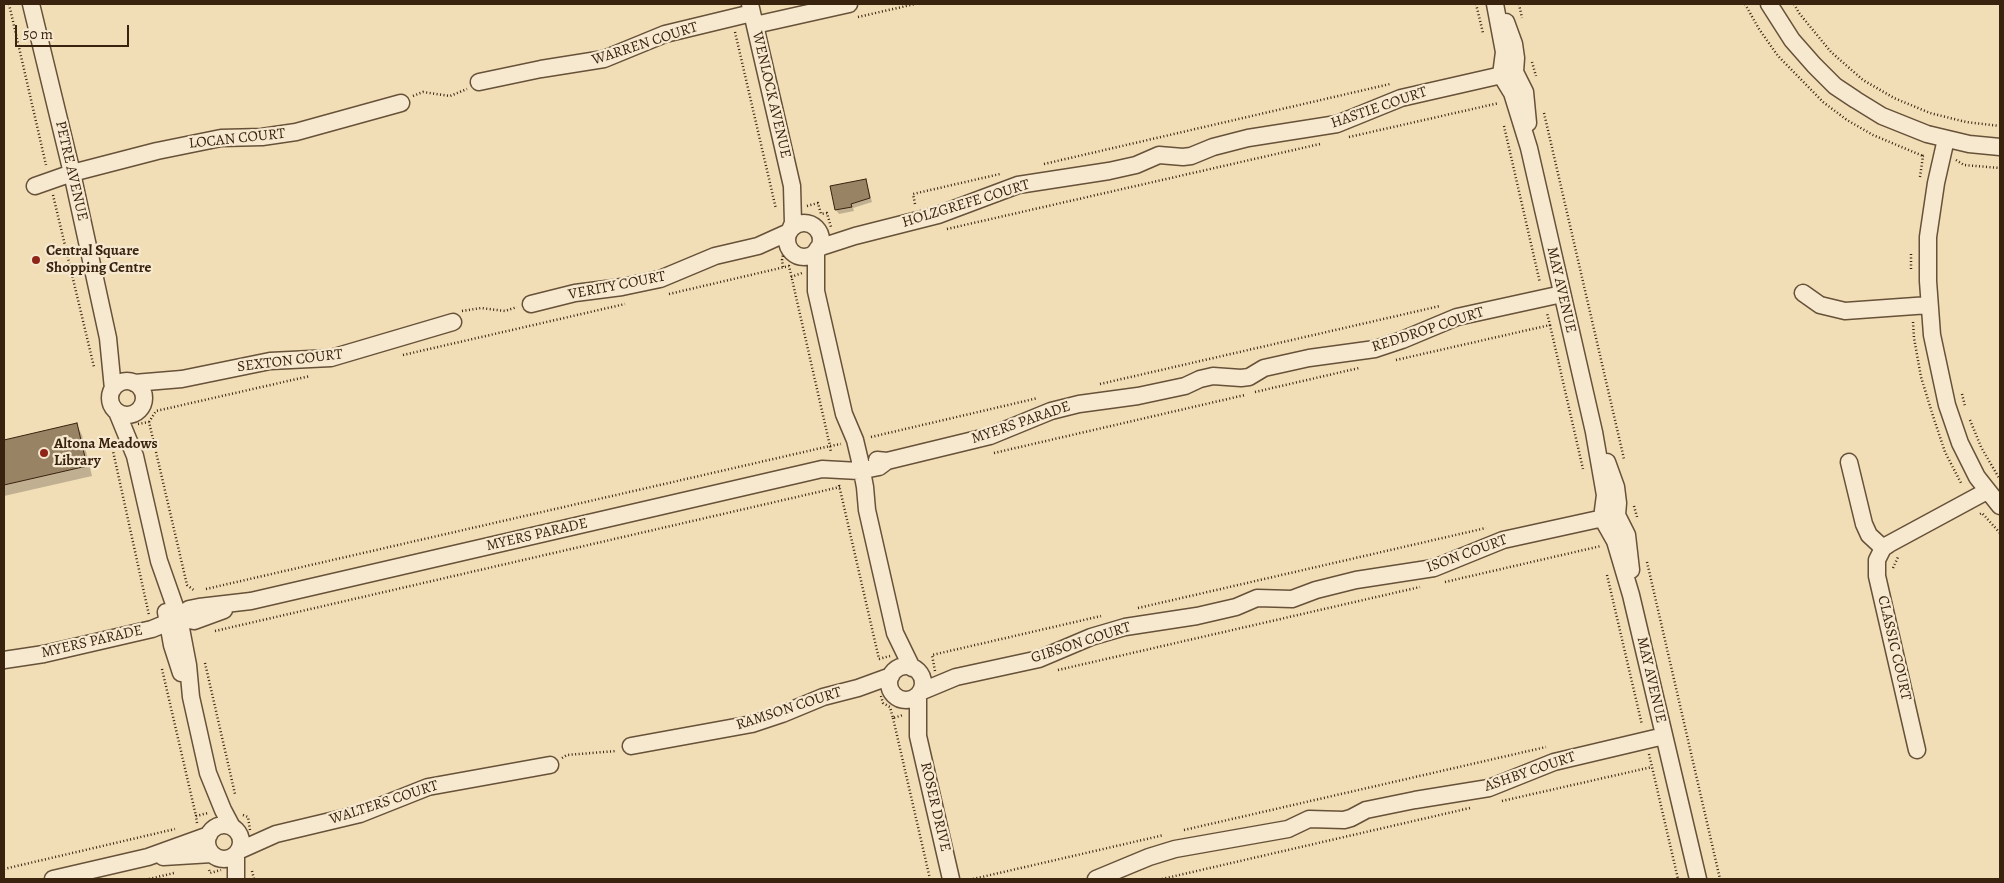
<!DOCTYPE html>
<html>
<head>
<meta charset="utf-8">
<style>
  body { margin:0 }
  #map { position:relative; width:2004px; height:883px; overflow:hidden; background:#f1ddb6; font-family:Alegreya,serif }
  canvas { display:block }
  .frame { position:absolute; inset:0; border:5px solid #39220e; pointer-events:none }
  .scale { position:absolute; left:15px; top:25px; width:114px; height:22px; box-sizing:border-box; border:2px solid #39220e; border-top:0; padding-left:6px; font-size:15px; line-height:18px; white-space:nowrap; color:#39220e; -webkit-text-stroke:4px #f6e9d0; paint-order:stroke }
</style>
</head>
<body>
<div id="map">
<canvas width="2004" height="883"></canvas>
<div class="frame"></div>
<div class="scale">50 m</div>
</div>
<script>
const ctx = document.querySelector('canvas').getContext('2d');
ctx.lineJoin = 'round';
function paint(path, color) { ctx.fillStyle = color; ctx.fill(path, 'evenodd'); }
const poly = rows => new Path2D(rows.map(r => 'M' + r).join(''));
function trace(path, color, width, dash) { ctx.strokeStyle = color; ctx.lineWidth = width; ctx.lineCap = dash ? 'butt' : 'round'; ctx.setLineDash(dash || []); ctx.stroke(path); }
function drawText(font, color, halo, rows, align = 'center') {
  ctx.font = font + ' Alegreya,serif'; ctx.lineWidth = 4.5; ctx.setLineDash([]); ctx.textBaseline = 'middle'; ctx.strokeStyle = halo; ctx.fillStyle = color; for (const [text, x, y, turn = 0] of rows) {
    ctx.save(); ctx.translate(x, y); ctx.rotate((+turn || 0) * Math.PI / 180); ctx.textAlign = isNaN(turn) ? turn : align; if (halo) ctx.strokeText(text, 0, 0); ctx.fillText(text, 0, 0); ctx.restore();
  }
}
const shadow = poly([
  [866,180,872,202,853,208,854,211,839,214,836,210],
  [77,425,82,435,92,476,4,496,4,442]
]);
const building = poly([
  [866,179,870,198,851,204,852,207,835,210,830,186,866,179],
  [77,423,87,466,4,485,4,440,77,423]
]);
const path = poly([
  [9,4,46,165],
  [1476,4,1483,33],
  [1519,4,1522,18],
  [1745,4,1759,29,1778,56,1823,102,1847,120,1873,135,1923,156],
  [1794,4,1799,13,1831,52,1863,80,1894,98,1930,113,1966,122,2000,126],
  [858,17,915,4],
  [735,32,776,209],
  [1532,62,1536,76],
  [413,96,423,92,450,96,467,89],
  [1544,113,1624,459],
  [1504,126,1540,283],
  [1349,137,1499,103],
  [1956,160,1964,165,2000,168],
  [1044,164,1390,84],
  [1920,177,1923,156,1926,155],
  [53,195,94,367],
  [915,204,913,194,1000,174],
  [807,206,818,203,821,214,827,213,831,227],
  [947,229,1320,144],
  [783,267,782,260,784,250],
  [1911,269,1911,252],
  [791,277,802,273],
  [669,294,789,266,830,446,841,444],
  [462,311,481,308,505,311,517,307],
  [1913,322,1914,338,1921,377,1933,416,1945,452,1962,485],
  [1550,325,1583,469],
  [403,355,625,304],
  [1396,360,1550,325,1547,313],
  [1100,384,1440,306],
  [1255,392,1359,368],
  [1962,394,1965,406],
  [1970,420,1981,447,1999,478],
  [149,422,156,411,310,376],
  [138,424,149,422,187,585,195,591],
  [871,437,1038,398],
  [111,442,149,615],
  [994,453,1245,395],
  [839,485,879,659],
  [1634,506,1637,517],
  [1980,514,1982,513,2000,533],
  [1647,562,1720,879],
  [1893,568,1898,557],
  [1607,575,1642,725],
  [1445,582,1601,546],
  [206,589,830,446,831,453],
  [1138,608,1486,528],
  [215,631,840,487],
  [879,659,890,656],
  [205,663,235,794],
  [162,669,196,816],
  [1058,670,1420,587],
  [935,671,932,655,1101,616],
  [881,696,883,703,890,707,893,718,903,715],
  [893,718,930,879],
  [1649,754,1678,879],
  [562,758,567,755,616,751],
  [1502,801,1652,767],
  [243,815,248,817,250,830],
  [197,823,196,816,208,813],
  [1184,830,1546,747],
  [4,869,175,829],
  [209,870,210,873,221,870],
  [252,871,254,879],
  [149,879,174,873],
  [973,879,1164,835],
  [1162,879,1470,808]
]);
const minor = poly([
  [31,4,72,173,108,338,113,389],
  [750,4,792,186,793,223,790,230],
  [1495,4,1504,52,1501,75,1512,93,1529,148,1594,432,1605,495,1602,518,1615,541,1631,595,1698,879],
  [1769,4,1792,40,1814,65,1835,86,1856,100,1882,116,1927,134,1969,144,2000,147],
  [1506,22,1514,44,1516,58,1515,72,1525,92,1528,123],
  [755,25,849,4],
  [479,82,541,69,604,59,665,34,752,13],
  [1946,139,1936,183,1928,237,1928,281,1932,335,1947,405,1960,443,1977,477,2000,506],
  [35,186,72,173,157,151,221,138,262,137,296,132,401,103],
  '787 240a17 17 0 1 1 34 0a17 17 0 1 1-34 0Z',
  [818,248,855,236,938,215,1018,185,1109,171,1136,165,1159,155,1183,157,1191,156,1213,147,1248,138,1337,124,1401,98,1515,72],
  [816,251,816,291,844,414,855,440,860,461,865,487,867,510,895,633,912,668],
  [1803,293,1820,305,1845,311,1929,305],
  [531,304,575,293,622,287,660,279,715,256,758,246,789,232],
  '110 398a17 17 0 1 1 34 0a17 17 0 1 1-34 0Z',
  [134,383,182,379,270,361,331,358,453,322],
  [117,412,135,456,159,561,179,618,188,665,191,697,208,773,223,810,232,827],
  [877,460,887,461,990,436,1051,411,1079,404,1138,396,1185,386,1200,379,1213,376,1241,378,1249,377,1264,368,1309,358,1375,349,1402,340,1457,317,1562,294],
  [1607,462,1616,487,1618,503,1617,515,1627,535,1631,570],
  [1849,462,1864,524,1869,535,1883,548],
  [166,612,172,645,181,673],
  [179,618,194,621,224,610],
  [4,660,44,654,152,629,179,618,189,609,199,607,251,601,822,469,859,471,879,467,887,461],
  '889 683a17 17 0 1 1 34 0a17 17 0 1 1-34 0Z',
  [920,692,956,677,1039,659,1091,637,1125,627,1197,616,1236,607,1257,598,1292,599,1316,590,1356,580,1434,568,1503,540,1617,515],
  [918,695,918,736,951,879],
  [631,746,752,724,782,714,823,697,858,688,891,676],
  [1917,750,1877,576,1877,560,1883,548,1889,544,1987,491],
  '207 842a17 17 0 1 1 34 0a17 17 0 1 1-34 0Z',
  [238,851,276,834,360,814,428,787,550,765],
  [236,854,236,879],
  [163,857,212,854],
  [53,879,148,857,209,835],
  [1096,879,1149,857,1175,849,1288,829,1309,819,1344,820,1351,818,1366,810,1415,800,1489,788,1554,762,1664,736]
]);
const markers = [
  [36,260,5,"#8f2418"],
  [44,453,5,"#8f2418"]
];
const streetNames = [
  ["WARREN COURT",645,44,-18],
  ["WENLOCK AVENUE",771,95,77],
  ["HASTIE COURT",1379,108,-19],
  ["LOCAN COURT",237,139,-6],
  ["PETRE AVENUE",71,171,77],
  ["HOLZGREFE COURT",966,204,-17],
  ["VERITY COURT",617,286,-11],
  ["MAY AVENUE",1561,290,77],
  ["REDDROP COURT",1428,330,-18],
  ["SEXTON COURT",290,361,-7],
  ["MYERS PARADE",1021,423,-19],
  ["MYERS PARADE",537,535,-13],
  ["ISON COURT",1467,554,-20],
  ["MYERS PARADE",92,642,-13],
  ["GIBSON COURT",1081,643,-18],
  ["CLASSIC COURT",1894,648,77],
  ["MAY AVENUE",1651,680,77],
  ["RAMSON COURT",789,709,-18],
  ["ASHBY COURT",1530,772,-19],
  ["WALTERS COURT",384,803,-18],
  ["ROSER DRIVE",935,807,77]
];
const poiNames = [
  ["Central Square",46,251],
  ["Shopping Centre",46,268],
  ["Altona Meadows",54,444],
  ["Library",54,461]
];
paint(shadow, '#0003');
paint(building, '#998365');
trace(building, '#39220e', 1);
trace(minor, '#675138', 19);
trace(path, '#39220e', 2.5, [1, 2.5]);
trace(minor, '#f6e9d0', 16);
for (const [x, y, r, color] of markers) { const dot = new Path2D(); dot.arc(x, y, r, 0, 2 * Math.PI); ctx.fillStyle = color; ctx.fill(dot); trace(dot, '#f6e9d0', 2); }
drawText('15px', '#39220e', '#f6e9d0', streetNames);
drawText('bold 15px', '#39220e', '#f6e9d0', poiNames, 'left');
</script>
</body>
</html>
